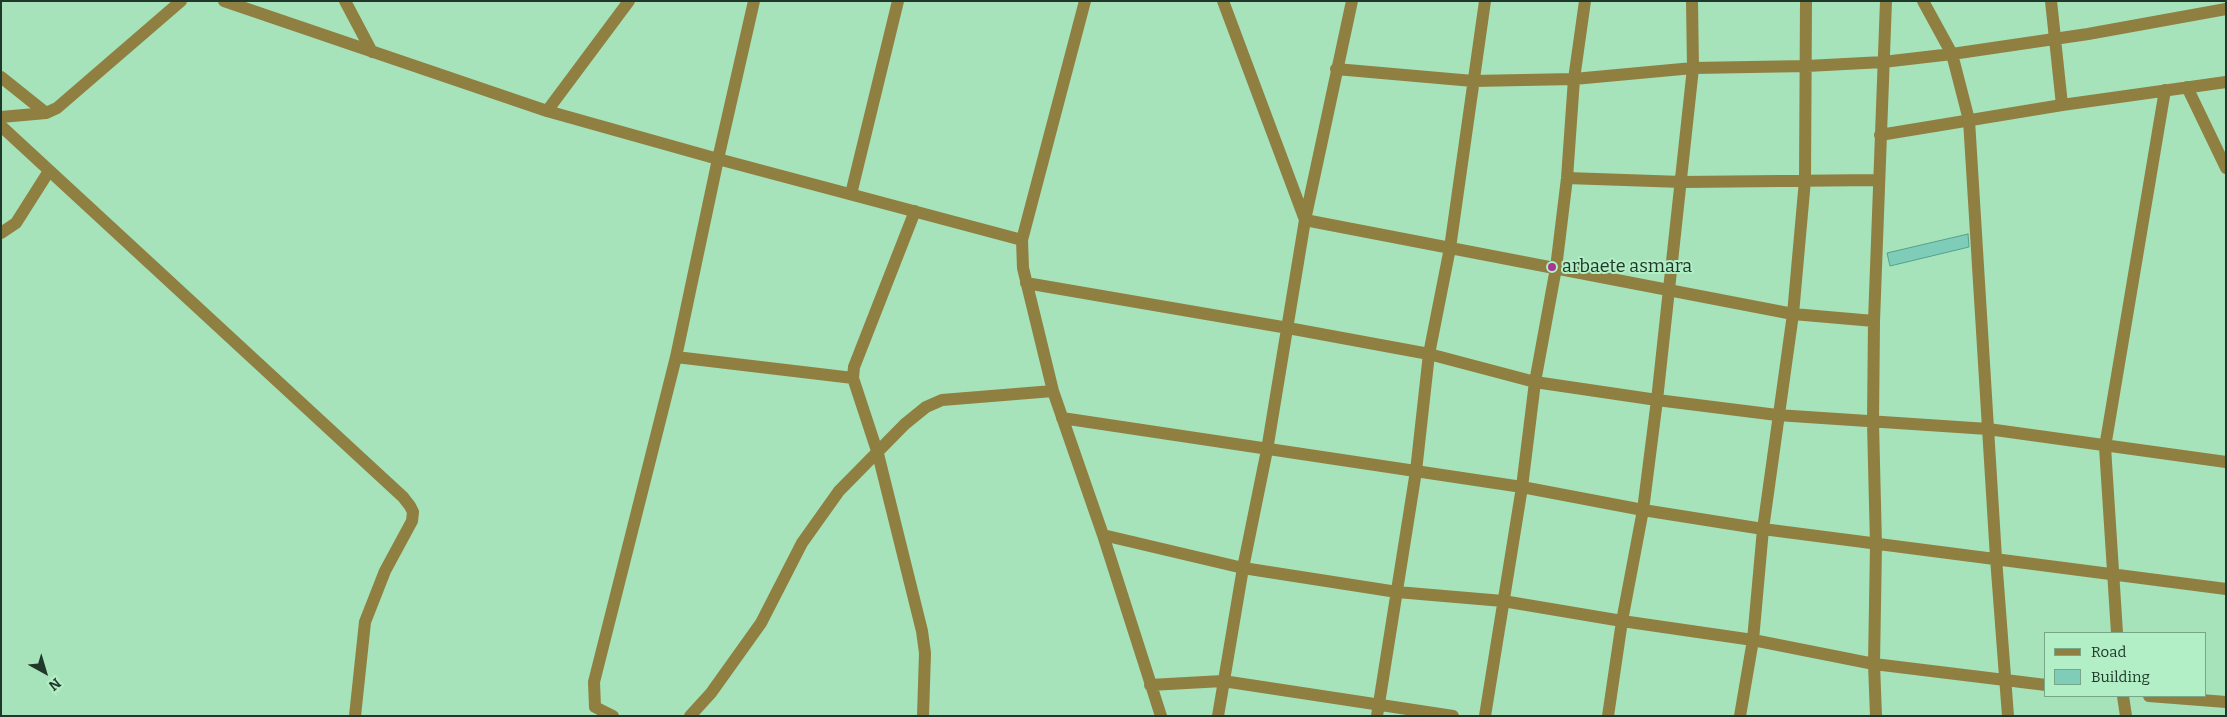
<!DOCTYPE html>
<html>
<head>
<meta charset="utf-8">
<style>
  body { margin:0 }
  #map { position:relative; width:2227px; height:717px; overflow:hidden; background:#a6e2ba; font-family:Bitter,serif }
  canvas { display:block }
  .frame { position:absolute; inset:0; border:2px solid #203829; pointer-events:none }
  .legend { position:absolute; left:2044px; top:632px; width:162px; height:65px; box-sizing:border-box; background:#b2efc7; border:1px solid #78a688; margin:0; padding:6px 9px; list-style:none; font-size:15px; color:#203829 }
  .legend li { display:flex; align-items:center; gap:10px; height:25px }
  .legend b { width:25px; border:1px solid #78a688 }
  .north { position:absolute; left:20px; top:647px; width:50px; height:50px; -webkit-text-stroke:4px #b2efc7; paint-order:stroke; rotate:141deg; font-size:14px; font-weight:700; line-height:20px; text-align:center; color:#203829 }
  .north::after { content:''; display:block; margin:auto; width:18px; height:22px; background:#203829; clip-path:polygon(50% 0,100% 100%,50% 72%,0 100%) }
</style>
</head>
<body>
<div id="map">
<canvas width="2227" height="717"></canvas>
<div class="frame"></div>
<ul class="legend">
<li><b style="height:6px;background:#8f7f40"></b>Road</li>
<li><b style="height:14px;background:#7fcdb8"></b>Building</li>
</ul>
<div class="north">N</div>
</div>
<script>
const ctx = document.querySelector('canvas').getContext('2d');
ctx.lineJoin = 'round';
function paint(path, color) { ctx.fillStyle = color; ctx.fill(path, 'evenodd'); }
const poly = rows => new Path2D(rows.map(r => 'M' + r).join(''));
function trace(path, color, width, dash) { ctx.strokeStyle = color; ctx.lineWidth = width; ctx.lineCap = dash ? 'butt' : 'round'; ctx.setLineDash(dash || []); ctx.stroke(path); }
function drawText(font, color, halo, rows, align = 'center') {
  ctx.font = font + ' Bitter,serif'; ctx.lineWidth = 4; ctx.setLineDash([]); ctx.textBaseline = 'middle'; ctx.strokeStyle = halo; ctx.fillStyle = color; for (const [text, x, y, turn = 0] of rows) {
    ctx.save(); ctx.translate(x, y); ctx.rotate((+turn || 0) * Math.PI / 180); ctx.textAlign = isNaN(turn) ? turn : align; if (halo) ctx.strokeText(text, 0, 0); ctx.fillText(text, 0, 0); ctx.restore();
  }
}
const building = poly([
  [1968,234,1969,247,1890,266,1887,253,1968,234]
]);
const minor = poly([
  [224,1,547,111,629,1],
  [345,1,372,52],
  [754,1,718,159,1022,240],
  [1085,1,1022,240,1023,268,1053,391,1103,535,1161,716],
  [1223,1,1305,220,1793,314,1874,321],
  [1923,1,1952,54,1969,120,1996,558,2008,716],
  [2051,1,2062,105],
  [1336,69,1473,81,1574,79,1693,68,1807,66,1883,62,1952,54,2088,34,2226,9],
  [1,77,46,113,57,108,181,1],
  [2187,87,2226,168],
  [547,111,718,159,676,357,594,682,595,707,613,716],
  [1,117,46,113],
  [1,126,403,497,410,506,413,512,412,521,385,571,365,622,355,716],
  [1880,135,2062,105,2226,82],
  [1567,178,1682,182,1878,180],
  [851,194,898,1],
  [915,211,854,367,853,378,878,454,922,631,925,653,923,716],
  [1,233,16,223,49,171],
  [1026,283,1288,328,1429,354,1535,382,1657,400,1777,415,1988,429,2226,462],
  [676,357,853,378],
  [1062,418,1522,487,1643,510,1763,529,2226,589],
  [1103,535,1243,568,1397,592,1503,601,1622,621,1753,640,1874,664,2046,685],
  [2117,633,2105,447,2165,90],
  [1150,685,1223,681,1453,716],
  [2123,696,2126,716],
  [2149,696,2226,702],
  [690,716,711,693,761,623,802,543,839,491,905,424,926,407,942,400,1053,391],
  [1218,716,1243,568,1267,450,1305,220,1352,1],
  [1377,716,1416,471,1429,354,1450,248,1485,1],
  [1485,716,1522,487,1535,382,1556,268,1567,178,1574,79,1585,1],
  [1608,716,1622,621,1643,510,1657,400,1693,68,1692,1],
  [1740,716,1753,640,1763,529,1793,314,1805,180,1806,1],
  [1876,716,1874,664,1876,545,1873,423,1874,321,1886,1]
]);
const markers = [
  [1552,267,5,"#a73794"]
];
const poiNames = [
  ["arbaete asmara",1562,267]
];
paint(building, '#7fcdb8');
trace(building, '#53a18e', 1);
trace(minor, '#8f7f40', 12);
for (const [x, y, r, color] of markers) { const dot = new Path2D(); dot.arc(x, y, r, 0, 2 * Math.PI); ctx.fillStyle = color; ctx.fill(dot); trace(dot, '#b2efc7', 2); }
drawText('18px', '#203829', '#b2efc7', poiNames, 'left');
</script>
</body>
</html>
